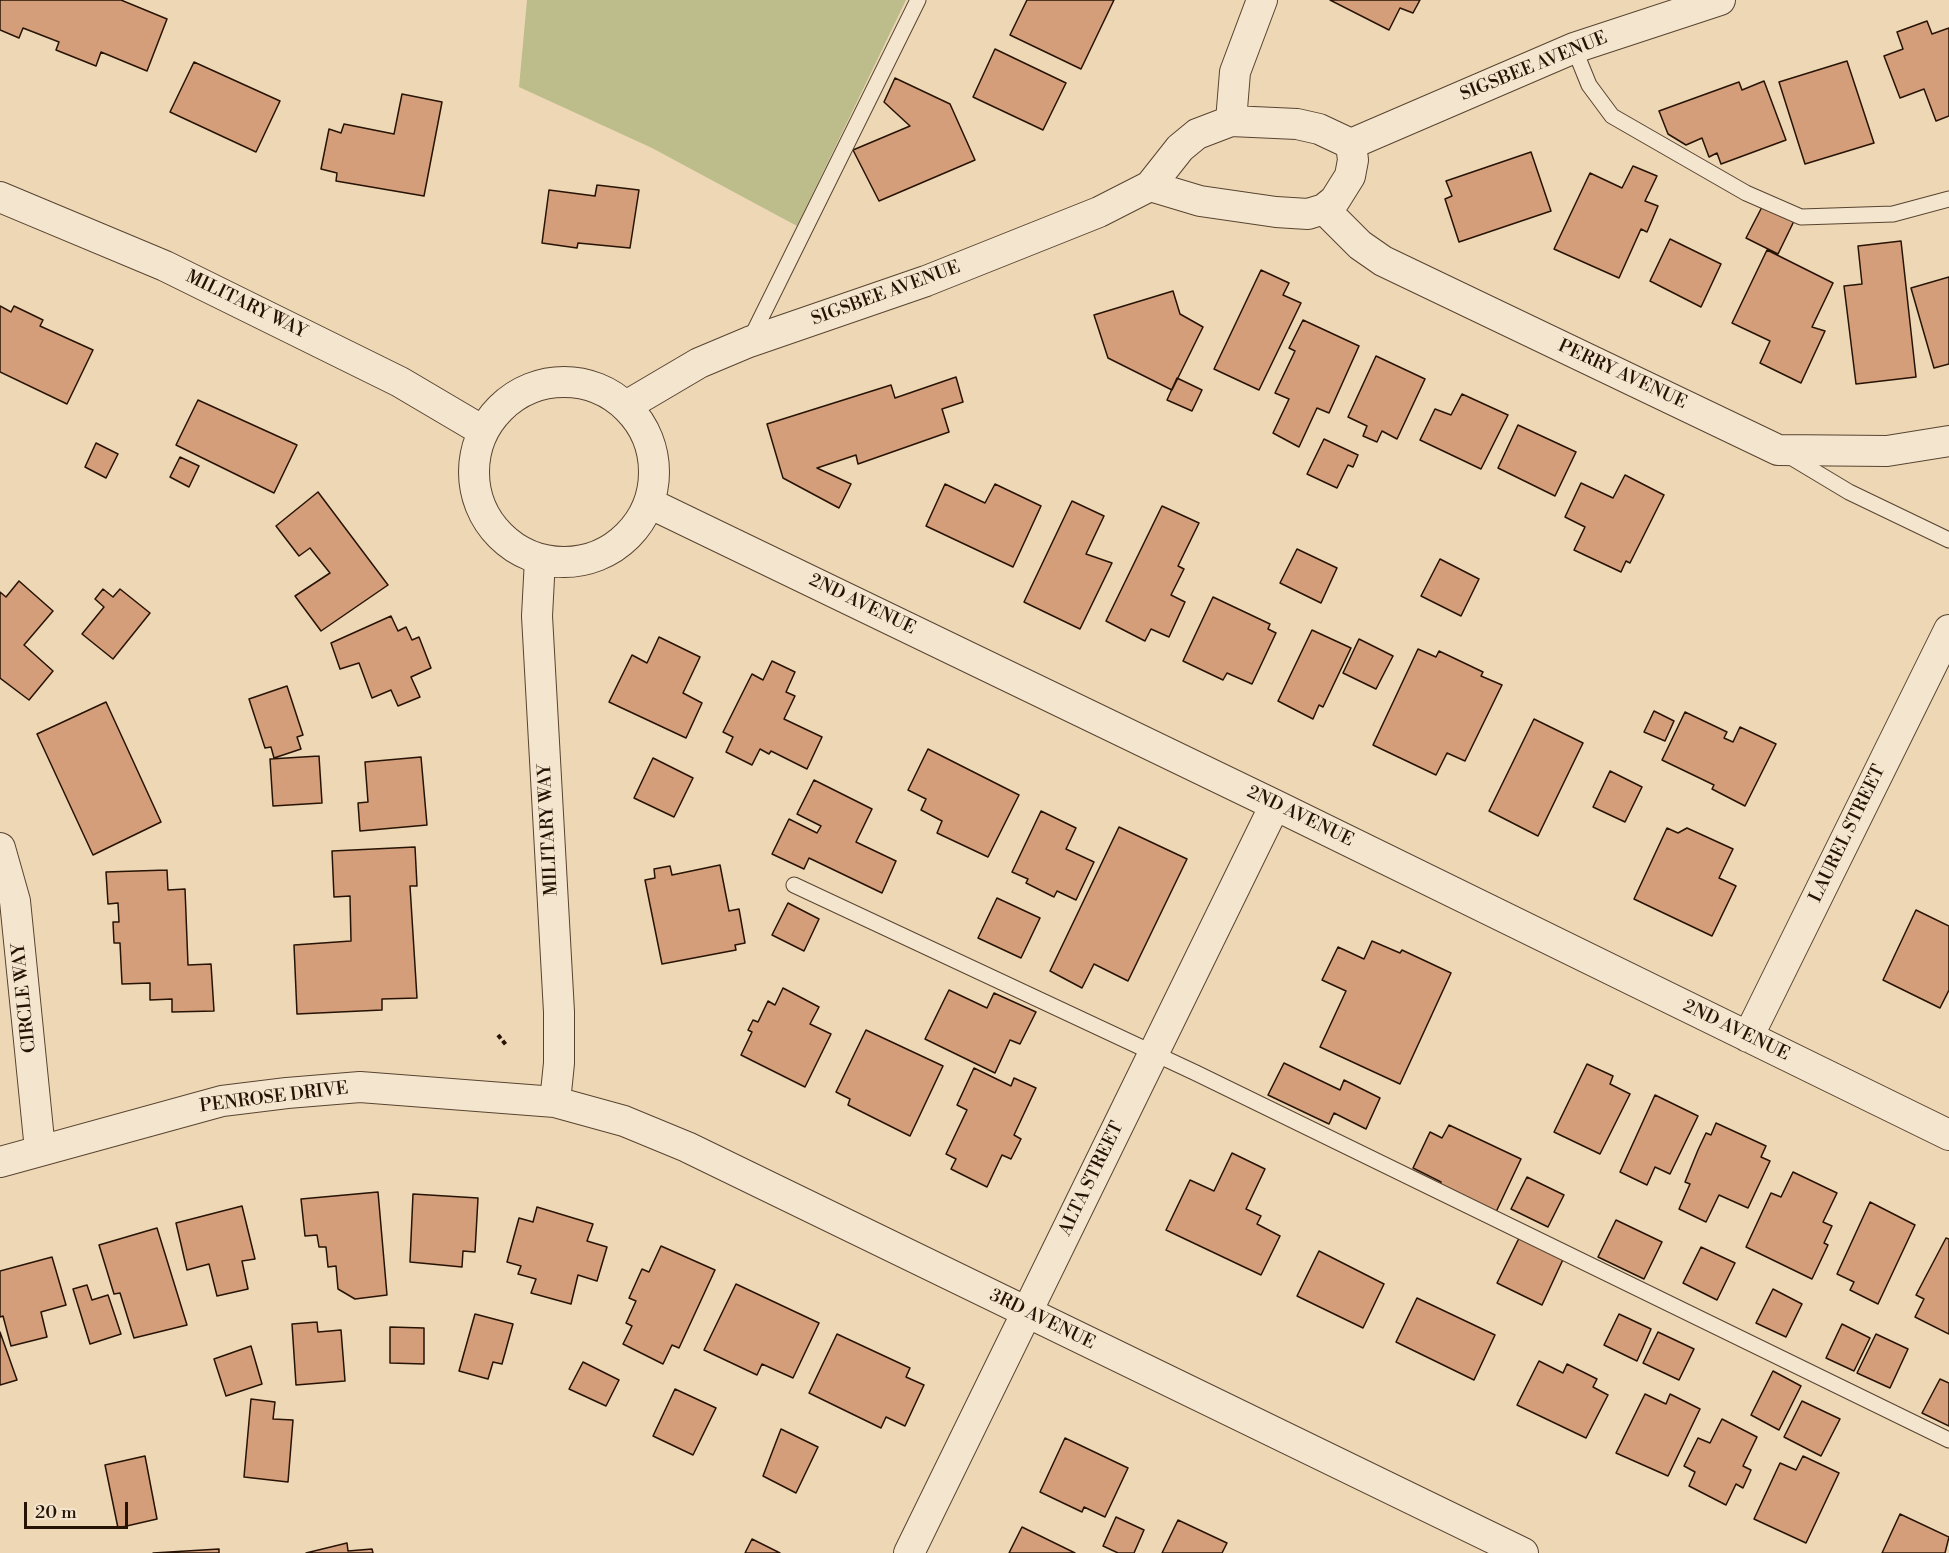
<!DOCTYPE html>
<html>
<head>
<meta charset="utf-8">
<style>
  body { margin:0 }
  #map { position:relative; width:1949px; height:1553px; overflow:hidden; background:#eed7b5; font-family:"Libre Bodoni",serif }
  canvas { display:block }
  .scale { position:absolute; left:24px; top:1502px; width:104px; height:27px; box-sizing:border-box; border:3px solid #261304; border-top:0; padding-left:8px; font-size:18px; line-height:21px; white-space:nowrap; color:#261304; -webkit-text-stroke:4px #f4e5cf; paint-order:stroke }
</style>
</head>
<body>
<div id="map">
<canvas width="1949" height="1553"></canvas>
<div class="scale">20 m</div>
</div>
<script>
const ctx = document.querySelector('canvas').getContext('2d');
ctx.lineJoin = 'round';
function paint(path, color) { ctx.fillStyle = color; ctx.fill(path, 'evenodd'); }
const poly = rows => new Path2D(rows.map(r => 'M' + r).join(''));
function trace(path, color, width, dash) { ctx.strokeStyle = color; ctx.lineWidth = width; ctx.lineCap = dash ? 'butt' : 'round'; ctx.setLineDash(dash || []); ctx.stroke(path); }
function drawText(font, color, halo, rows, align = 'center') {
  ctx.font = font + ' "Libre Bodoni",serif'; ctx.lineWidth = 4.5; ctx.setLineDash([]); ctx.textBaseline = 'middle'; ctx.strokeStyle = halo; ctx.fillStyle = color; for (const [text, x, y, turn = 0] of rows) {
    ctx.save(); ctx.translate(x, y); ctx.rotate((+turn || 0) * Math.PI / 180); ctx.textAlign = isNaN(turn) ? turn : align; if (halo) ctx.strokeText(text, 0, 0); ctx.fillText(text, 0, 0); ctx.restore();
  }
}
const green = poly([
  [527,0,906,0,797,226,652,148,519,87]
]);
const building = poly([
  [0,0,121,0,167,19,147,71,101,52,96,66,56,50,59,42,23,28,19,38,0,30,0,0],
  [1027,0,1114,0,1081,69,1010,35,1027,0],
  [1330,0,1420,0,1413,13,1400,8,1389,30,1330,0],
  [1927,21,1932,34,1949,28,1949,116,1936,121,1924,89,1900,98,1884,56,1903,49,1897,32,1927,21],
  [995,49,1066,83,1043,130,973,97,995,49],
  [1847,61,1874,143,1805,164,1779,82,1847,61],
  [194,62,280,101,256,152,170,112,194,62],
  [895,78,950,104,975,160,879,201,853,150,910,126,884,102,895,78],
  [1764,81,1786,140,1721,164,1717,153,1709,157,1702,138,1686,145,1668,134,1659,111,1739,82,1742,90,1764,81],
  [402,94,442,102,424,196,336,181,337,173,321,169,329,129,341,133,344,124,394,134,402,94],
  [1531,152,1551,211,1459,242,1445,199,1452,196,1446,181,1531,152],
  [1633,166,1657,176,1645,201,1658,206,1647,232,1641,229,1619,278,1554,249,1590,173,1622,188,1633,166],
  [597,185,639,190,630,248,578,243,577,248,542,243,549,190,595,196,597,185],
  [1764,203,1795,219,1778,254,1746,238,1764,203],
  [1670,239,1721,264,1701,307,1650,281,1670,239],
  [1901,241,1916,377,1856,384,1844,286,1862,284,1858,246,1901,241],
  [1767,250,1833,283,1812,327,1825,331,1801,383,1760,363,1770,341,1732,323,1767,250],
  [1261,270,1289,283,1283,295,1301,303,1259,390,1214,369,1261,270],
  [1949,277,1949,364,1934,368,1911,288,1949,277],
  [1173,291,1180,314,1203,327,1172,390,1108,358,1094,315,1173,291],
  [0,306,11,312,14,306,43,320,40,326,93,350,67,404,0,372,0,306],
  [1303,320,1359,346,1329,413,1317,408,1299,447,1273,433,1289,399,1275,393,1295,351,1289,348,1303,320],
  [1376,356,1425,379,1397,439,1382,431,1377,442,1363,436,1367,426,1348,417,1376,356],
  [956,377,963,402,942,409,949,432,858,464,856,455,817,468,851,484,839,508,783,478,767,424,891,385,895,398,956,377],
  [1177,378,1202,390,1192,411,1167,400,1177,378],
  [1462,394,1508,415,1481,469,1420,440,1435,409,1451,415,1462,394],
  [198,400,297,445,274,493,176,445,198,400],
  [1518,425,1576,452,1555,496,1498,468,1518,425],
  [1324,439,1358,455,1353,467,1348,465,1337,488,1307,474,1324,439],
  [96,443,118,454,106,478,85,467,96,443],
  [180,457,199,466,189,487,170,477,180,457],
  [1625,475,1664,495,1630,563,1626,561,1621,572,1574,550,1585,527,1565,517,1581,483,1613,498,1625,475],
  [945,484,985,503,995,484,1041,506,1013,567,926,526,945,484],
  [318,492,388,585,321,631,295,596,330,573,310,548,299,556,276,526,318,492],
  [1072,501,1104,516,1086,554,1112,563,1080,629,1024,602,1072,501],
  [1162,506,1199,523,1178,566,1184,569,1171,595,1185,602,1169,637,1151,629,1145,641,1106,621,1162,506],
  [1297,549,1337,568,1321,603,1280,583,1297,549],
  [1440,559,1479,579,1461,616,1421,596,1440,559],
  [19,581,53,611,24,645,53,671,29,700,0,678,0,592,6,597,19,581],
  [103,589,113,597,120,589,150,613,113,659,82,634,104,607,95,599,103,589],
  [1213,597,1270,624,1268,629,1276,633,1252,684,1227,673,1223,680,1183,661,1213,597],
  [391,616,398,631,406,627,412,640,419,637,431,668,411,677,420,697,398,706,391,690,372,698,359,663,340,669,331,643,391,616],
  [1312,630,1351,648,1323,707,1319,705,1313,719,1278,701,1312,630],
  [659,637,700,657,683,693,702,703,686,738,609,702,632,655,647,663,659,637],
  [1359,639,1393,656,1376,689,1343,673,1359,639],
  [1418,649,1436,657,1439,651,1483,672,1481,676,1502,685,1465,761,1447,753,1436,775,1373,745,1418,649],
  [772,661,795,672,786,692,795,696,784,719,822,737,807,769,771,751,769,754,760,749,752,765,726,752,733,737,723,732,752,674,763,680,772,661],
  [287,686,303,735,297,737,301,749,274,758,271,747,265,748,249,699,287,686],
  [106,702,161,822,93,855,37,734,106,702],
  [1654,711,1674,721,1665,741,1644,732,1654,711],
  [1685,712,1727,732,1724,738,1733,742,1740,727,1776,744,1745,806,1712,789,1714,785,1662,760,1685,712],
  [1534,719,1583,743,1538,836,1489,811,1534,719],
  [928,749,1019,795,988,857,937,833,942,821,921,810,926,799,908,790,928,749],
  [319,756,322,803,273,806,270,759,319,756],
  [421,757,427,825,360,831,358,803,368,802,365,762,421,757],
  [653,758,693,778,674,817,634,798,653,758],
  [1610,771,1642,787,1625,822,1593,807,1610,771],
  [814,780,872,809,856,842,896,861,882,893,809,858,804,869,772,854,789,819,817,833,821,826,797,814,814,780],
  [1041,811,1076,828,1066,849,1094,862,1076,900,1057,891,1054,897,1026,883,1028,879,1012,872,1041,811],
  [1119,827,1187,859,1128,981,1094,964,1082,988,1050,971,1119,827],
  [1667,828,1678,833,1687,828,1733,849,1719,878,1736,886,1712,936,1634,899,1667,828],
  [415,847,417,886,410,886,417,998,382,999,382,1010,297,1014,294,945,351,941,350,896,334,897,332,851,415,847],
  [720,865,729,911,739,909,745,943,735,945,736,950,662,964,645,880,655,878,654,869,670,866,672,875,720,865],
  [167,870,168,890,185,889,188,965,211,964,214,1011,172,1012,172,999,150,1000,150,983,122,984,120,943,114,943,113,922,119,922,118,903,108,904,106,872,167,870],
  [997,898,1040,918,1021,958,978,938,997,898],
  [788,903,819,919,804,951,772,935,788,903],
  [1916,910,1949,926,1949,990,1940,1008,1883,980,1916,910],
  [1372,941,1400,953,1402,950,1451,973,1400,1084,1320,1047,1346,991,1322,980,1338,947,1364,959,1372,941],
  [783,988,819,1007,810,1024,831,1034,805,1087,741,1055,752,1032,748,1030,753,1020,758,1022,768,1001,775,1005,783,988],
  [949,990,987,1008,994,993,1036,1012,1020,1044,1010,1040,995,1073,925,1039,949,990],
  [866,1030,943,1066,910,1136,848,1105,850,1099,836,1092,866,1030],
  [1284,1063,1340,1090,1344,1080,1380,1098,1366,1129,1334,1113,1329,1124,1268,1095,1284,1063],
  [1587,1064,1613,1076,1610,1084,1630,1094,1600,1154,1554,1132,1587,1064],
  [974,1068,1011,1086,1014,1078,1036,1088,1014,1135,1021,1139,1011,1159,1002,1155,987,1187,951,1169,956,1159,946,1154,967,1110,957,1105,974,1068],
  [1655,1095,1698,1116,1670,1174,1655,1167,1647,1185,1620,1172,1655,1095],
  [1716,1123,1766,1146,1761,1157,1770,1161,1748,1208,1719,1195,1706,1222,1679,1209,1690,1184,1685,1182,1698,1150,1706,1133,1711,1135,1716,1123],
  [1449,1125,1521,1159,1496,1212,1440,1185,1441,1182,1413,1168,1430,1132,1442,1138,1449,1125],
  [1232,1153,1265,1169,1246,1209,1261,1216,1257,1224,1280,1236,1261,1275,1166,1230,1190,1180,1214,1191,1232,1153],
  [1793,1172,1837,1193,1823,1222,1832,1226,1824,1243,1828,1245,1812,1279,1746,1247,1771,1193,1781,1197,1793,1172],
  [1527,1177,1564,1195,1548,1227,1511,1209,1527,1177],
  [378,1192,387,1295,355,1299,338,1289,336,1266,328,1267,326,1247,319,1247,317,1235,305,1236,301,1199,378,1192],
  [413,1194,478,1198,475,1252,463,1251,462,1267,410,1262,413,1194],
  [1870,1202,1915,1225,1878,1304,1850,1290,1854,1282,1837,1274,1870,1202],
  [242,1206,255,1259,242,1261,248,1289,217,1296,209,1264,187,1270,176,1223,242,1206],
  [537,1207,593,1224,587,1241,607,1247,597,1281,578,1275,571,1304,531,1293,536,1279,518,1274,521,1266,507,1262,519,1218,533,1222,537,1207],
  [1616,1220,1662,1242,1644,1279,1598,1257,1616,1220],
  [157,1228,187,1325,134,1338,120,1293,114,1294,99,1245,157,1228],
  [1522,1232,1566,1253,1542,1305,1497,1283,1522,1232],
  [1946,1238,1949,1239,1949,1334,1915,1317,1924,1299,1916,1295,1946,1238],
  [661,1246,715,1270,679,1348,672,1345,663,1364,623,1344,632,1326,626,1323,636,1301,629,1298,642,1269,649,1272,661,1246],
  [1701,1247,1735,1263,1717,1300,1683,1283,1701,1247],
  [1319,1251,1384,1284,1363,1328,1297,1296,1319,1251],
  [52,1257,66,1305,41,1312,47,1337,11,1346,3,1316,0,1317,0,1271,52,1257],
  [736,1284,819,1323,793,1378,762,1364,757,1375,704,1350,736,1284],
  [87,1285,92,1300,108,1295,121,1334,90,1344,73,1289,87,1285],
  [1773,1289,1802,1304,1786,1337,1756,1323,1773,1289],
  [1417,1298,1495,1335,1474,1380,1396,1342,1417,1298],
  [475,1314,513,1324,502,1364,493,1362,488,1379,459,1371,475,1314],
  [1619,1314,1651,1329,1637,1361,1604,1345,1619,1314],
  [317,1322,318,1332,341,1330,345,1381,296,1385,292,1324,317,1322],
  [1842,1324,1870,1338,1854,1371,1826,1358,1842,1324],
  [390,1327,424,1328,424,1364,390,1363,390,1327],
  [0,1332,17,1380,0,1385,0,1332],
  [1658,1332,1694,1349,1679,1380,1643,1363,1658,1332],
  [837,1334,910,1368,906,1377,924,1385,905,1426,886,1417,881,1428,809,1393,837,1334],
  [1876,1334,1908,1349,1890,1388,1857,1373,1876,1334],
  [251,1346,262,1384,226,1396,214,1359,251,1346],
  [1539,1361,1563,1373,1567,1364,1597,1379,1593,1387,1608,1395,1586,1438,1517,1405,1539,1361],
  [583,1362,619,1380,606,1406,569,1389,583,1362],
  [1773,1371,1801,1386,1779,1430,1751,1415,1773,1371],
  [1940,1379,1949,1383,1949,1426,1922,1413,1940,1379],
  [675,1389,716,1408,693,1455,653,1436,675,1389],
  [1645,1394,1666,1404,1670,1394,1700,1409,1668,1476,1616,1453,1645,1394],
  [251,1399,275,1402,273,1419,293,1420,288,1482,244,1477,251,1399],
  [1802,1401,1840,1419,1821,1456,1784,1437,1802,1401],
  [1722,1419,1757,1437,1743,1466,1751,1470,1743,1488,1736,1484,1726,1505,1689,1486,1695,1472,1684,1466,1698,1438,1710,1443,1722,1419],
  [781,1429,818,1447,796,1493,763,1476,781,1429],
  [1065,1438,1128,1468,1105,1517,1084,1507,1082,1512,1040,1492,1065,1438],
  [145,1456,157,1519,118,1528,105,1465,145,1456],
  [1803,1456,1839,1473,1806,1543,1754,1519,1780,1463,1796,1470,1803,1456],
  [1900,1514,1949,1537,1945,1553,1882,1553,1900,1514],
  [1116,1517,1144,1530,1134,1553,1118,1553,1103,1546,1116,1517],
  [1178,1520,1227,1543,1222,1553,1162,1553,1178,1520],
  [1022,1527,1075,1553,1009,1553,1022,1527],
  [752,1539,780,1553,745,1553,752,1539],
  [347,1543,348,1551,372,1549,373,1553,306,1553,347,1543],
  [219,1549,219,1553,153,1553,219,1549]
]);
const path = poly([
  [498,1035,506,1045]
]);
const service = poly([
  [1574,48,1589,85,1612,116,1746,193,1801,217,1893,214,1949,199],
  [749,342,918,0],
  [1789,456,1849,492,1949,540],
  [794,885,1196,1073,1949,1440]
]);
const minor = poly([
  [1231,121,1235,72,1262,0],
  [1150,186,1180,148,1197,134,1231,121,1297,124,1319,129,1351,144,1574,48,1720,0],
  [0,197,165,266,400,382,483,431],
  [1324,209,1360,245,1383,261,1778,450,1887,451,1949,441],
  '474 472a90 90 0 1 1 180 0a90 90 0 1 1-180 0Z',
  [626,406,699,363,749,342,926,281,1099,212,1150,186,1200,201,1276,212,1308,214,1324,209,1335,200,1350,176,1353,160,1351,144],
  [649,503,1275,805,1949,1135],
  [540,559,537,616,559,1012,559,1063,555,1102],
  [0,848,15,901,40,1150],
  [1748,1037,1949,630],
  [0,1162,222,1101,287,1093,360,1087,555,1102,624,1121,687,1147,1523,1553],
  [909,1553,1275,805]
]);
const streetNames = [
  ["SIGSBEE AVENUE",1534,67,-22],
  ["SIGSBEE AVENUE",886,294,-20],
  ["MILITARY WAY",246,305,26],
  ["PERRY AVENUE",1622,375,25],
  ["2ND AVENUE",862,605,26],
  ["2ND AVENUE",1300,817,26],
  ["MILITARY WAY",549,830,-93],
  ["LAUREL STREET",1848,834,-64],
  ["CIRCLE WAY",25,998,-96],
  ["2ND AVENUE",1736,1031,26],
  ["PENROSE DRIVE",274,1098,-7],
  ["ALTA STREET",1092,1179,-64],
  ["3RD AVENUE",1042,1320,26]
];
paint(green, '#bcbd8b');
paint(building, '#d59e7b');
trace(building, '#261304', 1.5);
trace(service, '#584430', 17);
trace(minor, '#584430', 32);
trace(path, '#261304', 4, [4.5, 3]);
trace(service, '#f4e5cf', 15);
trace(minor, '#f4e5cf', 30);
drawText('18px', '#261304', '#f4e5cf', streetNames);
</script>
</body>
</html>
